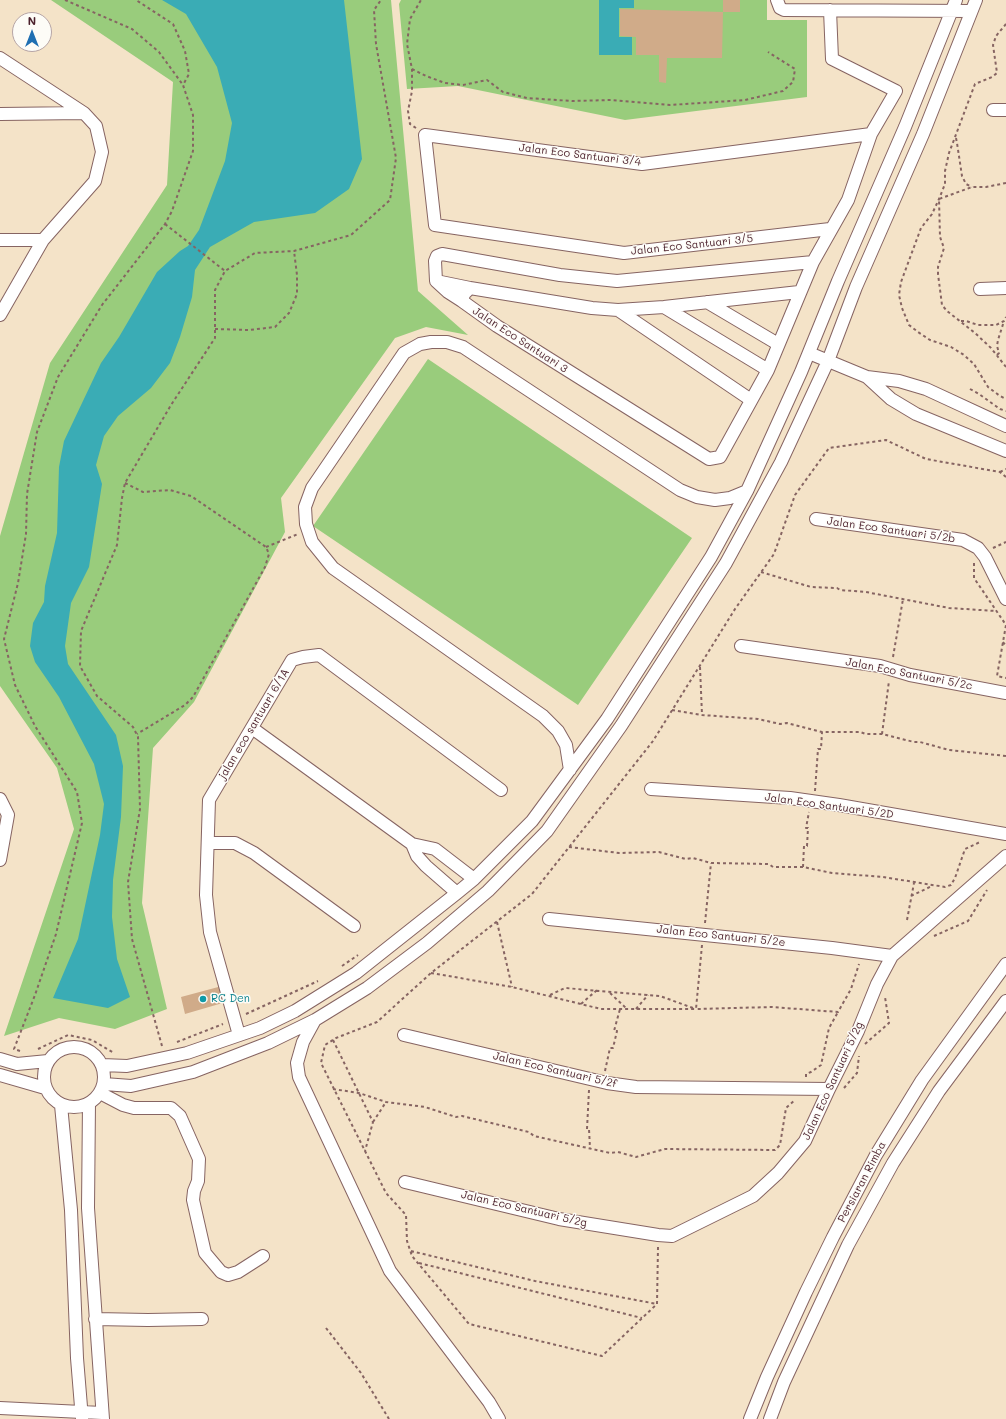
<!DOCTYPE html>
<html>
<head>
<meta charset="utf-8">
<style>
  body { margin:0 }
  #map { position:relative; width:1006px; height:1419px; overflow:hidden; background:#f4e3c8; font-family:Mali,sans-serif }
  canvas { display:block }
  .north { position:absolute; left:12px; top:12px; width:40px; height:40px; box-sizing:border-box; background:#fdfcf7; border:1px solid #b5a4a5; border-radius:50%; rotate:0deg; font-size:11px; font-weight:700; line-height:16px; text-align:center; color:#4a1f2b }
  .north::after { content:''; display:block; margin:auto; width:14px; height:18px; background:#1f6fb2; clip-path:polygon(50% 0,100% 100%,50% 72%,0 100%) }
</style>
</head>
<body>
<div id="map">
<canvas width="1006" height="1419"></canvas>
<div class="north">N</div>
</div>
<script>
const ctx = document.querySelector('canvas').getContext('2d');
ctx.lineJoin = 'round';
function paint(path, color) { ctx.fillStyle = color; ctx.fill(path, 'evenodd'); }
const poly = rows => new Path2D(rows.map(r => 'M' + r).join(''));
function trace(path, color, width, dash) { ctx.strokeStyle = color; ctx.lineWidth = width; ctx.lineCap = dash ? 'butt' : 'round'; ctx.setLineDash(dash || []); ctx.stroke(path); }
function drawText(font, color, halo, rows, align = 'center') {
  ctx.font = font + ' Mali,sans-serif'; ctx.lineWidth = 3; ctx.setLineDash([]); ctx.textBaseline = 'middle'; ctx.strokeStyle = halo; ctx.fillStyle = color; for (const [text, x, y, turn = 0] of rows) {
    ctx.save(); ctx.translate(x, y); ctx.rotate((+turn || 0) * Math.PI / 180); ctx.textAlign = isNaN(turn) ? turn : align; if (halo) ctx.strokeText(text, 0, 0); ctx.fillText(text, 0, 0); ctx.restore();
  }
}
const green = poly([
  [51,0,391,0,418,291,468,335,426,327,395,338,281,498,285,532,194,702,153,748,142,903,167,1009,115,1029,59,1018,4,1036,74,829,57,768,0,686,0,536,50,363,167,185,173,82],
  [401,0,767,0,767,20,807,20,807,97,625,120,458,86,407,89,399,4],
  [428,359,692,538,578,705,313,526]
]);
const water = poly([
  [162,0,344,0,362,159,349,189,315,213,254,222,210,247,195,270,192,297,180,337,170,363,151,388,118,416,104,436,96,465,102,484,89,567,71,603,65,646,68,664,116,735,123,766,121,817,113,880,112,917,117,959,130,997,108,1008,53,998,78,939,100,835,104,804,94,764,59,697,35,662,30,646,33,623,44,602,45,586,57,533,59,467,64,441,101,363,119,337,157,272,180,251,188,246,199,230,225,161,232,123,217,67,186,14],
  [599,0,634,0,634,8,619,8,619,37,632,37,632,55,599,55]
]);
const building = poly([
  [723,0,740,0,740,12,723,12],
  [620,9,723,12,722,58,667,58,666,83,659,82,659,55,636,55,636,37,620,36],
  [222,986,226,1002,185,1014,181,997]
]);
const path = poly([
  [65,0,132,29,159,52,183,85],
  [1006,24,996,36,993,45,997,73,992,77,975,84,949,153,945,171,945,184,939,199,932,214,921,228,901,282,899,295,902,308,909,325,918,332,930,340,951,347,964,355,974,364,988,387,1000,396,1006,399],
  [412,69,426,76,445,83,463,85,487,80,503,92,527,98,572,101,611,100,670,105,745,100,783,91,793,82,795,69,768,52],
  [416,128,410,124,408,111,412,91,412,69,407,44,410,19,421,0],
  [956,138,957,143,962,176,966,184,972,187],
  [1006,183,986,187,972,187,939,199,940,237,944,248,938,267,938,274,942,305,947,311,975,333,991,348,1006,367],
  [165,224,225,271],
  [961,321,966,321,978,325,996,325,1004,321,1006,317],
  [215,329,249,330,275,327,289,313,297,294,297,275,294,251],
  [997,355,999,353,997,346,998,340,1004,321],
  [970,389,979,394,1000,409,1006,411],
  [1000,472,1006,469],
  [125,483,143,492,170,490,191,496,266,547,269,554,265,567,193,697,185,705,137,734],
  [266,547,298,534],
  [993,548,1006,542],
  [974,563,974,578,1006,625,997,676,1006,678],
  [761,572,811,587,837,588,840,590,866,592,949,608,996,611],
  [1003,642,1006,646],
  [893,657,903,599],
  [700,667,702,715],
  [672,710,702,715,758,719,780,724,787,723,822,732,860,732,866,734,882,734,914,742,920,742,949,750,1006,756],
  [882,734,889,681],
  [815,791,818,749,821,749,822,732],
  [569,847,619,853,659,852,686,859,693,858,711,863,769,864,773,867,803,867,832,873,883,877,945,887,951,885,955,878,965,849,980,842],
  [803,867,804,846,807,846,808,828,806,828,809,812],
  [911,896,932,886],
  [907,920,914,883],
  [497,922,512,987],
  [705,923,711,863],
  [934,936,968,921,987,890],
  [702,945,696,1009,772,1007,838,1012,851,989,859,964],
  [342,966,358,955],
  [431,973,512,987,601,1009,696,1009],
  [610,993,627,1009],
  [550,995,565,988,660,996,693,1008],
  [581,1004,597,990],
  [636,1009,648,995],
  [246,1014,318,981],
  [333,1040,373,1122,365,1151],
  [177,1042,223,1024],
  [865,1044,889,1023,885,997],
  [162,1046,132,939,128,882,140,809,138,737,133,727,97,696,80,666,81,631,117,545,122,498,125,483,171,405,215,338,215,290,225,271,255,253,294,251,351,235,390,200,396,158,376,44,374,10,381,0],
  [38,1049,68,1035,92,1040,114,1053],
  [20,1051,14,1049,35,995,56,934,82,823,77,792,35,726,15,685,4,639,18,583,26,534,27,494,37,432,58,377,102,305,165,224,172,211,193,151,193,115,183,85,189,74,185,51,173,24,136,0],
  [605,1071,610,1048,613,1048,617,1031,614,1031,620,1009],
  [806,1077,806,1074,811,1072,821,1065,829,1028,838,1012],
  [844,1088,857,1073,859,1056],
  [333,1089,359,1093,386,1102,425,1107,456,1117,462,1116,529,1132,534,1136,610,1153,618,1152,636,1157,665,1149,775,1150,780,1145,786,1108,795,1100],
  [589,1090,587,1129,589,1129,590,1148],
  [373,1122,386,1102],
  [658,1247,657,1304,602,1356,469,1324,412,1256,407,1241,406,1215,386,1193,321,1063,325,1045,336,1038,377,1022,431,973,532,894,653,741,735,609,774,554,795,495,829,448,886,440,926,459,1000,472,1006,477],
  [411,1251,535,1281,657,1304],
  [419,1263,642,1318],
  [326,1328,361,1373,389,1419]
]);
const minor = poly([
  [777,0,780,8,784,10,971,11],
  [0,58,84,113,96,126,102,152,95,181,43,240,0,315],
  [993,110,1006,110],
  [0,114,84,113],
  [830,229,624,253,435,225,425,135,642,164,871,134],
  [0,240,43,240],
  [436,281,435,261,437,256,442,254,560,275,617,281,813,262],
  [980,289,1006,288],
  [799,292,664,307,618,310,592,308,470,288,464,294,462,301,497,326,709,459,720,457,768,370,813,262,848,200,871,134,896,91,832,59,830,10],
  [462,301,448,292,436,281,470,288],
  [707,302,778,344],
  [664,307,768,370],
  [618,310,751,400],
  [809,353,867,377,899,381,926,389,1006,426],
  [867,377,891,399,916,414,1006,451],
  [816,519,963,540,978,548,985,557,1006,599],
  [741,646,880,666,910,675,1006,693],
  [252,728,412,844,435,849,474,879],
  [570,770,566,745,558,731,543,716,333,568,312,542,306,524,305,507,312,488,404,353,420,344,431,342,447,342,463,347,680,490,697,497,715,500,730,498,747,491],
  [651,789,790,798,839,805,1006,834],
  [0,799,8,815,0,860],
  [208,843,235,843,254,853,354,926],
  [412,844,417,856,426,866,457,893],
  [549,919,832,948,892,956],
  [315,1020,303,1042,297,1063,299,1077,390,1271,489,1402,499,1419],
  [239,1035,210,932,206,895,209,800,292,660,303,657,319,655,501,790],
  [404,1035,607,1083,636,1087,829,1089],
  '44 1077a30 30 0 1 1 60 0a30 30 0 1 1-60 0Z',
  [0,1059,17,1064,48,1061],
  [102,1065,127,1066,187,1053,260,1028,295,1011,356,973,457,893,474,879,532,821,607,719,711,557,747,491,801,372,838,281,905,127,956,0],
  [0,1075,45,1088],
  [104,1084,131,1086,193,1072,268,1043,315,1020,367,988,427,943,488,891,547,831,621,726,726,563,781,462,828,361,856,287,923,134,976,0],
  [100,1093,123,1105,134,1108,171,1108,180,1116,199,1159,198,1181,194,1191,193,1200,205,1253,221,1272,228,1275,238,1272,263,1256],
  [89,1103,88,1208,103,1419],
  [61,1105,71,1210,77,1358,82,1419],
  [405,1182,559,1219,658,1235,672,1236,753,1196,778,1173,805,1141,829,1089,858,1031,877,984,892,956,1006,856],
  [95,1319,148,1320,202,1319],
  [0,1408,102,1413],
  [750,1419,767,1377,806,1292,833,1237,876,1155,922,1080,1006,964],
  [770,1419,784,1382,848,1245,893,1163,939,1091,1006,1001]
]);
const markers = [
  [203,999,4,"#0f9aa8"]
];
const streetNames = [
  ["Jalan Eco Santuari 3/4",580,155,7],
  ["Jalan Eco Santuari 3/5",692,245,-6],
  ["Jalan Eco Santuari 3",520,340,33],
  ["Jalan Eco Santuari 5/2b",891,530,8],
  ["Jalan Eco Santuari 5/2c",909,674,11],
  ["jalan eco santuari 6/1A",254,724,-59],
  ["Jalan Eco Santuari 5/2D",829,806,8],
  ["Jalan Eco Santuari 5/2e",721,936,6],
  ["Jalan Eco Santuari 5/2f",555,1070,13],
  ["Jalan Eco Santuari 5/2g",833,1081,-65],
  ["Persiaran Rimba",862,1182,-62],
  ["Jalan Eco Santuari 5/2g",524,1209,13]
];
const cultureNames = [
  ["RC Den",211,999]
];
paint(green, '#99cc7c');
paint(water, '#3aacb5');
paint(building, '#d0ab89');
trace(minor, '#866462', 14);
trace(path, '#866462', 2, [3, 3]);
trace(minor, '#fff', 12);
for (const [x, y, r, color] of markers) { const dot = new Path2D(); dot.arc(x, y, r, 0, 2 * Math.PI); ctx.fillStyle = color; ctx.fill(dot); trace(dot, '#fdfcf7', 1.5); }
drawText('11px', '#4a1f2b', '#fdfcf7', streetNames);
drawText('11px', '#0d838f', '#fdfcf7', cultureNames, 'left');
</script>
</body>
</html>
